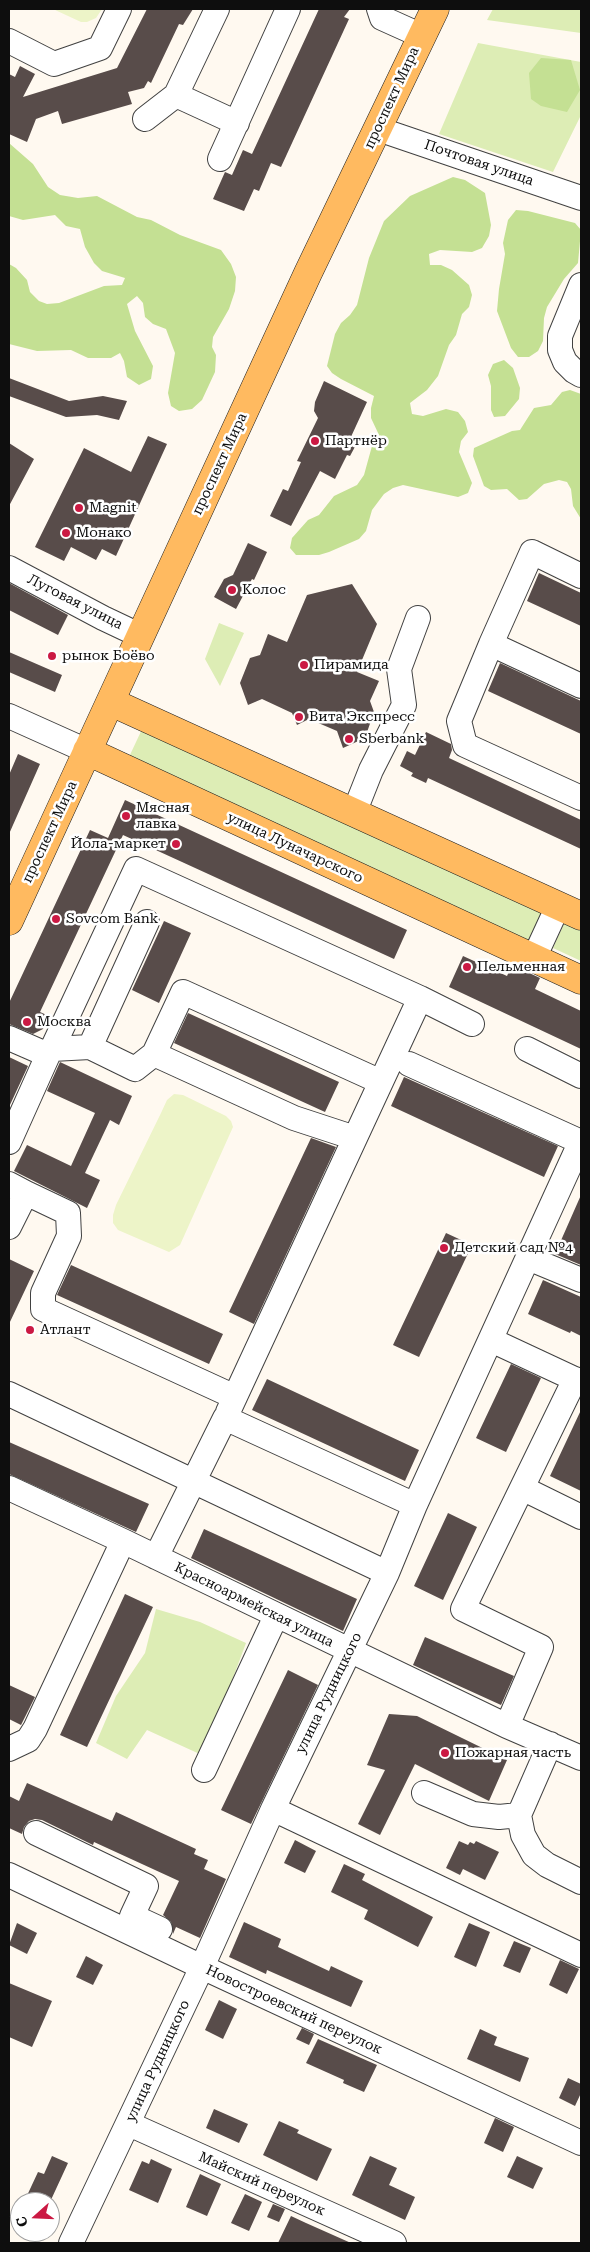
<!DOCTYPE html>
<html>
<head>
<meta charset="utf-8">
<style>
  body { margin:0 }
  #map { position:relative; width:590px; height:2252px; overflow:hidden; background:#fff9f0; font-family:"Roboto Serif",serif }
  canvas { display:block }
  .frame { position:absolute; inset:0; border:10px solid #0e0e0e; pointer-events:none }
  .north { position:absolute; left:10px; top:2192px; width:50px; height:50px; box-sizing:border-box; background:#fff; border:1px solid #9f9f9f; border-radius:50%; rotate:250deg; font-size:14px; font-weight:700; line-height:20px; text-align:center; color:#0e0e0e }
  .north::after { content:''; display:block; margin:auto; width:18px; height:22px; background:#cb1943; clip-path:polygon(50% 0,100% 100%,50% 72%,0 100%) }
</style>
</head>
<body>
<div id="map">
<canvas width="590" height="2252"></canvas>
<div class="frame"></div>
<div class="north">С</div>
</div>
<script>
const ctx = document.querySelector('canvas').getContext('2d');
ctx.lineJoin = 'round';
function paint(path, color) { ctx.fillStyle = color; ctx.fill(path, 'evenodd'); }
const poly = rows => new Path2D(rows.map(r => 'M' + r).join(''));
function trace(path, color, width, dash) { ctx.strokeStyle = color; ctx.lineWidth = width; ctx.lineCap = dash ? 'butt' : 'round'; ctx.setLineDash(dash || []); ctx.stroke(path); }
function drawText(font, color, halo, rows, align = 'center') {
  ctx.font = font + ' "Roboto Serif",serif'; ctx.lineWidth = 5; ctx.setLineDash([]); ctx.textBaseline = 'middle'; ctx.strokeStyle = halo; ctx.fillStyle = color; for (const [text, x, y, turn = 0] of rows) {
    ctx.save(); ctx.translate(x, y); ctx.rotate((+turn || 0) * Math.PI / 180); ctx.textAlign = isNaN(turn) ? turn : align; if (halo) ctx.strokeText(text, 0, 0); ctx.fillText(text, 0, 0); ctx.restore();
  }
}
const green = poly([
  [493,9,581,9,581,33,487,20],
  [478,43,581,62,581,115,553,172,439,134],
  [219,623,244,633,220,686,205,659],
  [144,725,542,912,530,941,129,757],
  [566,919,581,926,581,961,553,948],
  [156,1609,200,1622,246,1643,204,1756,147,1730,127,1759,96,1743,116,1696,145,1653]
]);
const forest = poly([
  [541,58,571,60,580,90,567,112,541,106,531,99,529,73],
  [9,143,33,164,48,187,60,195,78,198,97,196,137,217,151,220,180,235,221,250,231,264,236,277,235,291,229,309,213,337,212,347,216,355,215,372,202,400,192,409,179,411,171,406,168,393,175,353,166,329,153,324,145,317,143,303,137,296,127,304,135,331,153,366,151,379,139,385,127,377,124,361,120,353,111,358,88,358,71,350,37,351,9,344,9,264,16,268,27,280,30,292,39,301,47,304,59,303,104,286,122,285,125,278,102,271,94,263,85,247,80,229,66,226,55,215,23,220,9,216],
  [453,177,465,180,485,193,491,225,489,236,482,248,472,252,440,250,429,254,430,265,441,265,452,270,469,285,472,295,469,307,462,314,456,335,449,345,438,376,427,390,410,403,412,414,423,416,446,409,458,412,465,421,468,432,461,441,459,452,472,483,468,493,458,497,403,485,393,488,384,494,372,510,366,531,359,539,329,552,319,555,296,555,290,548,292,538,308,520,319,515,334,496,357,485,364,475,372,446,379,435,371,418,371,408,374,396,341,379,332,373,327,366,335,334,341,323,350,315,357,305,369,258,384,221,410,196],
  [516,210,528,211,575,223,581,230,578,263,564,279,547,307,544,318,543,341,538,351,529,357,518,357,511,348,497,311,499,289,505,254,503,243,508,220],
  [504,360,513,368,520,388,519,399,505,416,494,417,491,410,491,386,488,375,493,364],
  [570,390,581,394,581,519,573,506,571,489,567,482,559,480,544,484,527,499,519,500,507,489,491,490,484,486,473,456,474,448,512,431,520,430,534,408,551,405,562,392]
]);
const pitch = poly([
  [53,9,102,9,96,18,87,22,81,22],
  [174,1094,183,1095,226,1116,231,1121,233,1127,180,1245,169,1252,118,1230,113,1223,113,1215,116,1205,161,1113,167,1100]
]);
const building = poly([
  [147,9,193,9,183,25,179,24,151,83,148,81,144,88,128,92,132,104,62,124,58,111,36,119,27,142,9,134,9,74,15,77,20,66,35,74,23,97,117,68],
  [319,9,350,9,344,17,349,19,281,167,271,163,259,191,254,189,244,211,213,199,225,172,232,175,243,150,252,154],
  [9,378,69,401,103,396,127,401,119,420,97,415,66,417,9,396],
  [324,381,367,402,350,439,357,443,350,456,347,455,335,479,320,471,291,526,270,516,283,489,288,491,301,462,297,461,318,418,314,411,315,402],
  [148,436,167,444,116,556,102,549,96,560,71,547,64,561,35,547,84,448,131,472],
  [9,443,34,459,9,506],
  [248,543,267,552,254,580,252,579,236,609,214,597,224,579,233,575],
  [539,573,581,593,581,626,527,601],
  [9,583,68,615,58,635,9,610],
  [352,584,377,624,357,672,379,681,370,701,374,712,365,738,343,748,337,731,309,719,297,725,292,713,262,699,248,705,240,683,250,658,260,655,268,634,287,642,307,595],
  [9,652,62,675,55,692,9,672],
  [500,663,581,701,581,734,488,691],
  [426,732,451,744,452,750,449,758,581,820,581,849,428,778,426,783,411,776,413,773,400,766,407,751,415,755],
  [18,754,40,764,9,834,9,775],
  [125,800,407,930,394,959,123,835,40,1012,49,1016,43,1029,33,1034,9,1024,9,1003,90,830,108,838],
  [164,921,191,933,159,1003,132,990],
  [463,956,507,976,512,965,540,978,535,989,581,1011,581,1049,449,987],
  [188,1013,339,1082,325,1112,174,1043],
  [9,1057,28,1066,9,1107],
  [60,1062,132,1096,119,1125,110,1120,85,1173,100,1180,87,1208,14,1171,27,1145,71,1166,95,1113,47,1091],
  [404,1077,558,1146,544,1177,391,1106],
  [311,1138,336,1147,254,1324,229,1312],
  [581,1195,581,1265,555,1254],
  [446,1233,472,1245,419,1357,393,1345],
  [9,1259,34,1271,9,1324],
  [71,1265,223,1334,209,1364,57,1295],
  [543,1280,581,1297,581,1336,571,1331,570,1333,528,1314],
  [511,1364,541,1378,506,1452,476,1438],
  [267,1379,419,1450,405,1481,252,1410],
  [581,1410,581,1491,550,1476],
  [9,1442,149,1504,136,1532,9,1474],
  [448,1513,477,1527,443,1600,414,1586],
  [204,1529,357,1599,343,1631,191,1558],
  [125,1594,153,1607,87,1747,60,1735],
  [425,1637,514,1676,501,1705,413,1665],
  [288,1670,318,1685,251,1824,221,1810],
  [9,1685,35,1697,21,1725,9,1719],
  [389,1714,417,1716,507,1760,489,1801,415,1764,380,1835,358,1824,385,1770,367,1765],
  [27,1783,112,1821,116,1812,196,1849,194,1854,208,1860,204,1869,226,1879,200,1938,176,1927,173,1934,171,1922,163,1915,179,1881,94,1842,93,1845,42,1820,35,1819,29,1821,24,1827,22,1834,9,1828,9,1796,19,1801],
  [295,1840,316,1851,305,1873,284,1863],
  [459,1841,468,1845,470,1842,474,1844,476,1841,499,1852,485,1880,463,1869,460,1875,446,1868],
  [344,1864,365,1874,362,1880,433,1917,418,1947,364,1919,368,1910,331,1892],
  [244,1922,281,1939,278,1947,329,1971,331,1966,363,1981,351,2007,267,1970,266,1974,229,1957],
  [17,1923,37,1933,27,1954,9,1945],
  [469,1923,490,1932,476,1967,454,1957],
  [514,1941,531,1948,520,1973,503,1966],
  [86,1956,103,1965,93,1985,76,1977],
  [560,1960,579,1969,567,1994,549,1985],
  [9,1983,52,2001,32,2047,9,2037],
  [219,2000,237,2009,223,2039,205,2030],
  [302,2028,314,2034,309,2045,296,2039],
  [480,2029,497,2037,494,2045,529,2058,520,2082,467,2059],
  [318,2039,377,2065,364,2092,343,2083,344,2080,306,2063],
  [568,2078,581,2084,581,2093,575,2106,559,2098],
  [214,2109,248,2124,239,2143,206,2128],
  [495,2118,514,2127,503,2152,484,2143],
  [279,2121,299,2130,297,2133,332,2149,317,2181,263,2155],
  [52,2156,68,2163,50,2202,24,2202,38,2172,44,2174],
  [370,2156,397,2168,389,2185,415,2197,405,2220,352,2195],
  [517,2156,543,2168,533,2189,507,2177],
  [151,2159,172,2169,158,2203,129,2190,142,2161,149,2164],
  [200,2174,221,2184,207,2216,186,2207],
  [245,2194,262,2202,249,2231,231,2223],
  [273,2204,285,2209,279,2222,267,2217],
  [291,2216,306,2223,351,2243,278,2243]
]);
const minor = poly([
  [379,9,382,18,422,36],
  [9,41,54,64,100,48,119,9],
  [176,95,237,123],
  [145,119,176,95,217,9],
  [378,129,581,198],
  [220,159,288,9],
  [581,285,560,336,560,350,565,362,574,371,581,375],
  [9,568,103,618,141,636],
  [491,644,532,552,581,576],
  [581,686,491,644,459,721,465,745,581,798],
  [9,716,87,751],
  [354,813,371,770,404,705,399,669,418,618],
  [534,958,558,906],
  [9,1038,48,1055,9,1142],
  [90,1047,135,1069,154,1054,183,992,381,1082],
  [52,1049,136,869,420,998,472,1024],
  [527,1049,581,1076],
  [154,1054,294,1118,355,1138,420,998],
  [48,1055,52,1049,90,1047,147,922],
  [409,1064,581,1142],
  [9,1184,26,1193,9,1227],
  [26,1193,68,1213,69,1236,43,1293,43,1309,235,1397],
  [528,1258,581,1280],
  [491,1340,581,1382],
  [9,1394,387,1573],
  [228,1412,355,1138],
  [9,1488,123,1541,507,1726,581,1758],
  [522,1488,581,1517],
  [156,1557,225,1418,415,1505],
  [507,1726,541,1647,463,1609,575,1379],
  [550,1744,519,1815,523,1835,534,1855,547,1865,581,1882],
  [9,1749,28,1740,35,1729,123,1541],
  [204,1770,276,1616],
  [424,1793,473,1814,499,1817,519,1815],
  [273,1809,581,1955],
  [36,1833,146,1886,132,1916,160,1929],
  [9,1875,202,1967,581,2143],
  [129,2124,394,2243],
  [71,2243,202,1967,273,1809,387,1573,415,1505,581,1141]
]);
const major = poly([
  [111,702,581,916],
  [87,751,581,980],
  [9,921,308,273,435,9]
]);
const markers = [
  [315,441,5,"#cb1943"],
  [79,508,5,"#cb1943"],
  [66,533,5,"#cb1943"],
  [232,590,5,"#cb1943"],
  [52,656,5,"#cb1943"],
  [304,665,5,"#cb1943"],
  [299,717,5,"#cb1943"],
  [349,739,5,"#cb1943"],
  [126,816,5,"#cb1943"],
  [176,844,5,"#cb1943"],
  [56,919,5,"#cb1943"],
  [467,967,5,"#cb1943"],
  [27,1022,5,"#cb1943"],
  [444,1248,5,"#cb1943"],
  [30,1330,5,"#cb1943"],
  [445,1753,5,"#cb1943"]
];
const streetNames = [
  ["проспект Мира",392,98,-65],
  ["Почтовая улица",479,163,19],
  ["проспект Мира",220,464,-65],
  ["Луговая улица",75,602,27],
  ["проспект Мира",50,832,-65],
  ["улица Луначарского",295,848,25],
  ["Красноармейская улица",254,1605,26],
  ["улица Рудницкого",329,1693,-64],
  ["Новостроевский переулок",294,2010,25],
  ["улица Рудницкого",158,2061,-65],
  ["Майский переулок",262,2184,24]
];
const poiNames = [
  ["Партнёр",325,441],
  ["Magnit",89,508],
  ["Монако",76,533],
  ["Колос",242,590],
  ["рынок Боёво",62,656],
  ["Пирамида",314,665],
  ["Вита Экспресс",309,717],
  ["Sberbank",359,739],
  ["Мясная",136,808],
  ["лавка",136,824],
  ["Йола-маркет",166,844,"right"],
  ["Sovcom Bank",66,919],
  ["Пельменная",477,967],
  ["Москва",37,1022],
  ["Детский сад №4",454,1248],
  ["Атлант",40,1330],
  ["Пожарная часть",455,1753]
];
paint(green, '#ddedb5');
paint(forest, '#c4e093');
paint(pitch, '#edf4c8');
paint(building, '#584c4a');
trace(minor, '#414141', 26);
trace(major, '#1f1f1f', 29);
trace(minor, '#fff', 24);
trace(major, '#ffba60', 28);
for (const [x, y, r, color] of markers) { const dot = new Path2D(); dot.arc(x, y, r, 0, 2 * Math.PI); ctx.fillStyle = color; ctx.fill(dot); trace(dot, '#fff', 2); }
drawText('14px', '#0e0e0e', '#fff', streetNames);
drawText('14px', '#0e0e0e', '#fff', poiNames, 'left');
</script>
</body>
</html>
